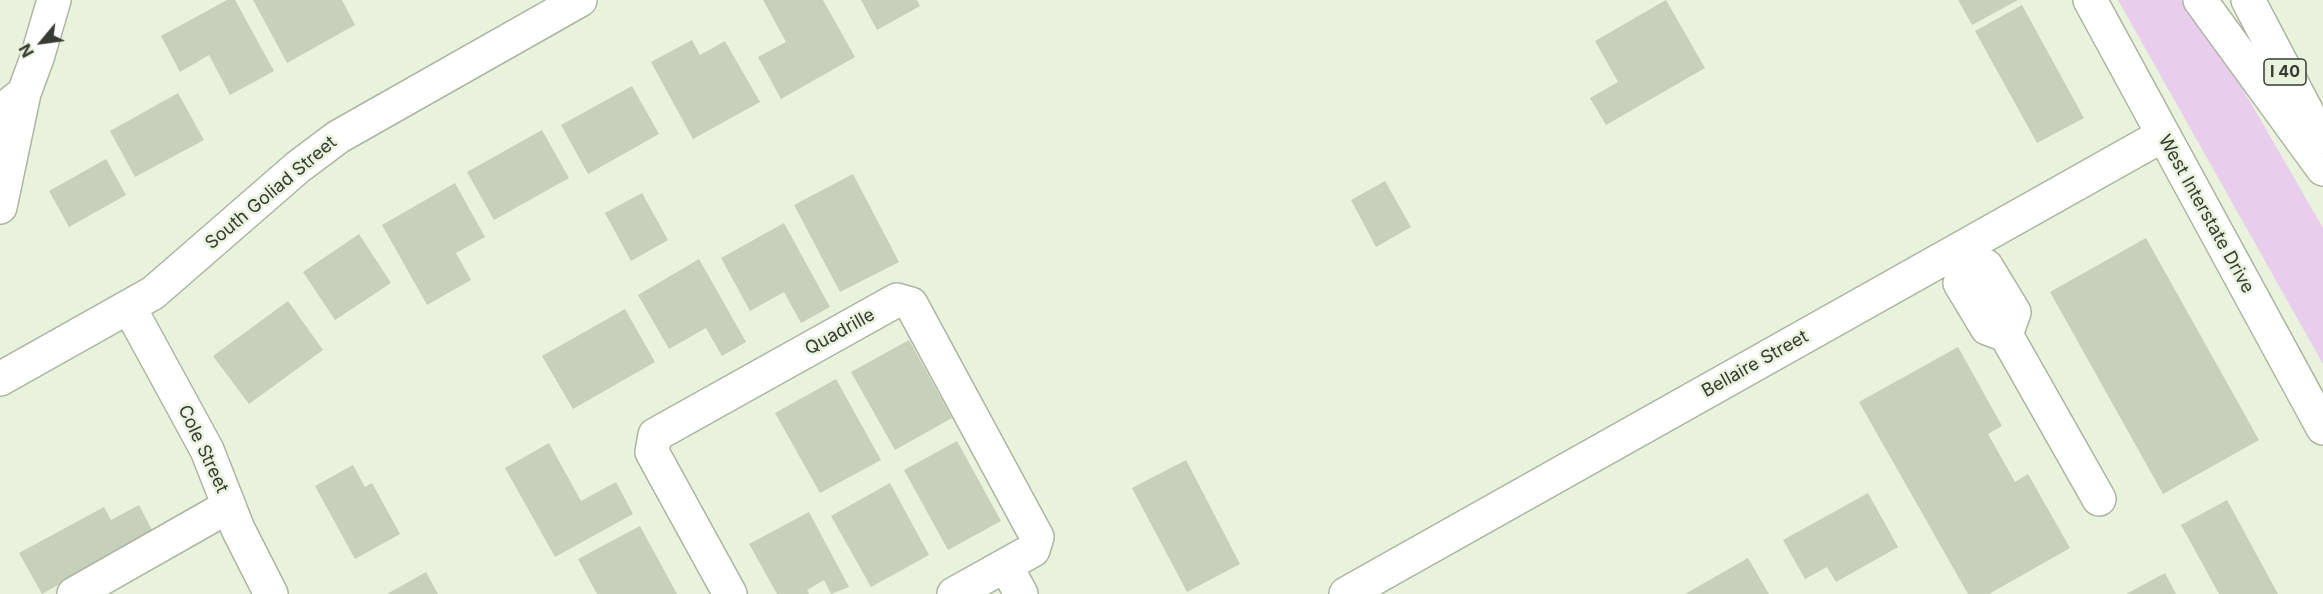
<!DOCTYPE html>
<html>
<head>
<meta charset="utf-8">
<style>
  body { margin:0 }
  #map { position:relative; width:2323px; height:594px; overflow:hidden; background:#e9f2dc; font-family:Inter,sans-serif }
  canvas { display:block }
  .north { position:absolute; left:12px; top:12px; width:60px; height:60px; -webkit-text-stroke:4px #e9f2dc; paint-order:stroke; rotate:241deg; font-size:16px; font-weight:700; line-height:24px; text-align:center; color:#373b32 }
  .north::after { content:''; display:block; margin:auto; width:21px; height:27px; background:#373b32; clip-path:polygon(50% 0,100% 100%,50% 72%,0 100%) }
</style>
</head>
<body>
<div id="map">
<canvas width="2323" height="594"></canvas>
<div class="north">N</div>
</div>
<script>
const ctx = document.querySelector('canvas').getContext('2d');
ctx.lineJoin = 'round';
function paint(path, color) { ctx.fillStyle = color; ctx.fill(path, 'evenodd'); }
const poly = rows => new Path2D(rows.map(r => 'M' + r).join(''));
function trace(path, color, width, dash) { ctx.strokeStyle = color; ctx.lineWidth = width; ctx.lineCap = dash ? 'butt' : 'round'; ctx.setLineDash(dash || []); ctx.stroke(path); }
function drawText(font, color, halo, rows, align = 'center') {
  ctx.font = font + ' Inter,sans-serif'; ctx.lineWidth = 5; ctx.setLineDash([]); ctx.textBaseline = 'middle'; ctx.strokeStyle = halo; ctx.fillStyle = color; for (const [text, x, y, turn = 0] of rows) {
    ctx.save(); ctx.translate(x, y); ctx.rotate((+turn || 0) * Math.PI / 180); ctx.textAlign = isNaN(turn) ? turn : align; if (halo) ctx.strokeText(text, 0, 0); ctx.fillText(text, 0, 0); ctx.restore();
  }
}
const green = poly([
  [2118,0,2181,0,2241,86,2323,228,2323,364]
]);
const building = poly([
  [227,0,235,0,274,71,230,95,209,55,180,72,161,36],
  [253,0,342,0,355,25,287,63],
  [763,0,823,0,855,57,781,99,758,57,786,42],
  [861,0,917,0,920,6,877,30],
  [1666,0,1705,68,1606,125,1590,98,1618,82,1595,41],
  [1958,0,2018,0,1972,25],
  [2022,5,2084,118,2037,143,1975,31],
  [692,40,700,55,725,41,760,102,693,139,651,62],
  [632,86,659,134,588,174,561,125],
  [178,93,204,140,135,177,110,131],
  [542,130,569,178,494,220,467,172],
  [106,159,126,195,69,227,49,191],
  [853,174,899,262,840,292,794,205],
  [1385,181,1411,227,1376,247,1351,200],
  [455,183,485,237,456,253,471,280,427,305,382,225],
  [642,193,668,240,631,261,605,213],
  [784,223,830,307,801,323,784,292,750,311,721,258],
  [359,234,391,283,335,320,303,272],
  [2146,238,2259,440,2163,494,2050,292],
  [699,259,746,342,722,356,706,328,669,349,638,295],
  [288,301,323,350,249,404,213,356],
  [625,309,655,362,573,409,542,356],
  [909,340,952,418,895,450,851,372],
  [1958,347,2002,426,1988,434,2015,482,2028,474,2070,548,1989,594,1968,594,1859,402],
  [836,379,881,460,820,493,775,413],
  [957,441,1001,521,948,550,904,470],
  [549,443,581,501,616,482,633,514,555,557,505,468],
  [1186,460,1240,564,1187,592,1132,488],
  [353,465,365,487,372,483,400,534,355,559,315,486],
  [890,483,929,555,871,587,831,516],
  [1868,493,1898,547,1836,582,1827,567,1805,579,1783,540],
  [2227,500,2278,594,2219,594,2181,525],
  [139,505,153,532,42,594,19,553,104,507,111,520],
  [809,512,849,587,831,594,824,580,807,590,809,594,777,594,749,544],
  [640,526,677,594,597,594,578,559],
  [1748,558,1769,594,1685,594],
  [426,572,438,594,387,594],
  [2165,573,2176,594,2126,594]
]);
const minor = poly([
  [0,112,24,93,37,58,54,0],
  [0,207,24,93],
  [1961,249,1968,262,1986,266,2014,312,2006,335],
  [1968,262,1960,283,1987,328,2006,335,2099,499],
  [129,307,207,450,238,529,271,594],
  [0,379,153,293,298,167,338,137,580,0],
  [1006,566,1021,594],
  [74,594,229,506],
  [730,594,652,452,655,435,897,300,911,304,1037,537,1033,550,954,594],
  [1346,594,2163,135]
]);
const major = poly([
  [2090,0,2323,428]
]);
const highway = poly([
  [2200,0,2323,169],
  [2248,0,2320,137]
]);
const shields = [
  [2285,72,42]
];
const shieldNames = [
  ["I 40",2285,72]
];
const streetNames = [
  ["South Goliad Street",271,193,-40],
  ["West Interstate Drive",2206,214,61],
  ["Quadrille",840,332,-29],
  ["Bellaire Street",1755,364,-29],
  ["Cole Street",203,449,65]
];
paint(green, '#e9cded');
paint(building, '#c7d0ba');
trace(minor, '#acb5a0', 36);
trace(major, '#acb5a0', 36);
trace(highway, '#acb5a0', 36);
trace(minor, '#fff', 33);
trace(major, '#fff', 33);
trace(highway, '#fff', 33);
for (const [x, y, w] of shields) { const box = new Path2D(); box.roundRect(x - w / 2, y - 13, w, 26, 4.5); ctx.fillStyle = '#e9f2dc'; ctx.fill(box); trace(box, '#373b32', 1.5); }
drawText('bold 16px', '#373b32', null, shieldNames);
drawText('18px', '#373b32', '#e9f2dc', streetNames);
</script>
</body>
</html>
